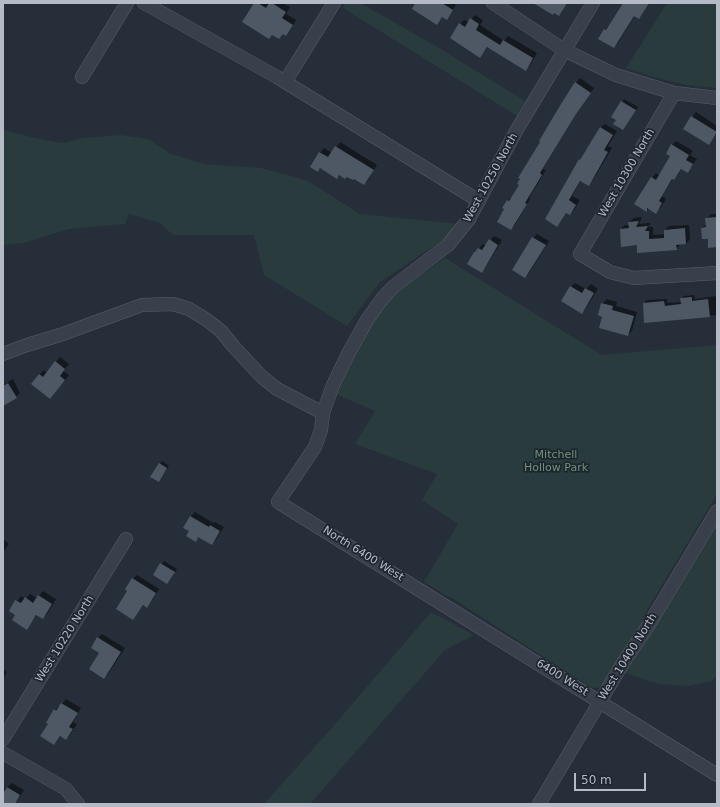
<!DOCTYPE html>
<html>
<head>
<meta charset="utf-8">
<style>
  body { margin:0 }
  #map { position:relative; width:720px; height:807px; overflow:hidden; background:#262e3a; font-family:"DejaVu Sans",sans-serif }
  canvas { display:block }
  .frame { position:absolute; inset:0; border:4px solid #b5bbc6; pointer-events:none }
  .scale { position:absolute; left:574px; top:773px; width:72px; height:18px; box-sizing:border-box; border:2px solid #b5bbc6; border-top:0; padding-left:5px; font-size:12px; line-height:14px; white-space:nowrap; color:#b5bbc6; -webkit-text-stroke:3px #1e252f; paint-order:stroke }
</style>
</head>
<body>
<div id="map">
<canvas width="720" height="807"></canvas>
<div class="frame"></div>
<div class="scale">50 m</div>
</div>
<script>
const ctx = document.querySelector('canvas').getContext('2d');
ctx.lineJoin = 'round';
function paint(path, color) { ctx.fillStyle = color; ctx.fill(path, 'evenodd'); }
const poly = rows => new Path2D(rows.map(r => 'M' + r).join(''));
function trace(path, color, width, dash) { ctx.strokeStyle = color; ctx.lineWidth = width; ctx.lineCap = dash ? 'butt' : 'round'; ctx.setLineDash(dash || []); ctx.stroke(path); }
function drawText(font, color, halo, rows, align = 'center') {
  ctx.font = font + ' "DejaVu Sans",sans-serif'; ctx.lineWidth = 3.5; ctx.setLineDash([]); ctx.textBaseline = 'middle'; ctx.strokeStyle = halo; ctx.fillStyle = color; for (const [text, x, y, turn = 0] of rows) {
    ctx.save(); ctx.translate(x, y); ctx.rotate((+turn || 0) * Math.PI / 180); ctx.textAlign = isNaN(turn) ? turn : align; if (halo) ctx.strokeText(text, 0, 0); ctx.fillText(text, 0, 0); ctx.restore();
  }
}
const green = poly([
  [345,3,360,3,436,46,525,101,517,116,343,8],
  [667,3,717,3,717,88,686,85,657,78,626,68],
  [3,130,35,138,62,143,84,138,120,135,148,139,171,154,204,164,261,168,308,181,360,214,459,224,449,236,380,282,347,326,264,275,254,235,173,235,160,223,129,214,125,224,69,229,23,243,3,245],
  [445,258,602,355,717,345,717,494,650,605,634,638,605,687,592,688,452,598,450,598,424,582,458,524,422,500,437,474,355,444,375,411,336,394,353,354,381,310,390,299,401,289],
  [717,523,717,677,711,681,688,686,659,684,625,673],
  [431,612,474,635,445,650,310,804,264,804,328,732]
]);
const shadow = poly([
  [255,3,283,3,290,7,286,14,296,20,290,30,286,35,284,33,279,38],
  [413,3,453,3,456,5,447,18,443,16,437,23],
  [623,3,649,3,639,18,635,15,618,43,614,47,605,30,609,25],
  [475,15,483,20,480,25,504,41,508,36,537,53,530,65,526,69,488,47,480,56,460,24,464,20,469,22],
  [580,78,594,88,577,112,543,169,546,170,529,198,530,199,515,225,511,229,506,209,504,208,508,200,513,196,576,83],
  [624,99,638,107,623,129,618,119,612,116],
  [696,112,717,126,717,133,709,144,684,128],
  [605,124,617,131,608,146,612,148,593,180,589,184,581,180,572,196,580,200,574,210,570,214,567,212,557,225,580,160,584,156,600,128],
  [676,141,693,151,690,155,697,159,687,172,682,168,678,175,673,179,662,196,666,199,660,208,656,212,649,208,647,211,636,204,652,178,656,173,660,176,672,156,672,145],
  [340,142,377,165,368,180,364,184,354,178,347,176,340,175,337,178,321,168,318,171,320,153,324,148,332,153],
  [711,214,717,214,717,246,708,238,702,228,707,224,706,219],
  [642,217,639,224,651,223,648,227,653,227,653,235,665,234,665,230,669,226,689,225,690,239,686,244,681,244,676,249,637,244,621,229,625,225,630,225,629,222,634,218],
  [537,234,549,241,529,273,525,277,533,238],
  [494,236,502,240,486,267,481,272,475,252,483,244,486,246],
  [575,283,586,289,591,284,598,289,586,308,582,313,571,287],
  [694,295,695,299,717,296,717,315,645,322,644,303,647,300,667,299,667,303,682,302,681,299,684,296],
  [607,299,617,302,616,306,637,312,632,331,628,335,603,316,602,304],
  [60,357,69,364,63,371,69,375,50,398,39,375,44,370,47,373],
  [13,379,20,393,16,397,3,405,3,385],
  [162,461,169,466,161,478,160,464],
  [195,512,213,523,215,522,224,527,216,539,212,544,199,536,195,540,190,530,185,527,191,516],
  [3,539,9,544,3,552],
  [164,561,177,569,167,583,154,575],
  [137,575,159,589,151,602,146,606,144,605,133,618,129,591,133,579],
  [43,591,56,599,47,614,43,618,37,615,27,628,17,615,10,611,21,596,25,599,30,594,37,598],
  [102,634,125,648,108,674,104,678,98,638],
  [3,669,7,672,3,679],
  [66,699,81,708,73,722,77,724,70,735,66,739,61,736,54,744,49,724,55,710,59,706,60,706],
  [12,783,24,790,15,804,3,804,3,790]
]);
const building = poly([
  [254,3,258,3,266,8,269,3,272,3,286,12,282,18,293,25,286,36,283,34,279,39,272,35,269,39,242,22],
  [415,3,442,3,453,10,447,20,442,17,437,25,412,9],
  [533,3,567,3,559,16,554,13,553,15],
  [623,3,649,3,639,19,634,16,614,48,598,39,604,29,606,30],
  [470,18,479,24,476,30,500,45,503,40,533,58,526,71,487,47,480,58,450,38,459,23,465,27],
  [575,82,591,93,576,114,540,173,542,175,525,203,527,204,511,230,497,222,504,209,502,208,507,200,509,201,519,185,517,184,520,179,518,178,540,142,539,141,561,104],
  [621,101,636,110,623,130,613,124,616,120,611,117],
  [691,116,717,132,709,145,683,129],
  [600,127,613,135,604,150,608,152,589,186,580,181,569,200,576,205,570,215,566,213,557,227,545,219,579,159,580,160],
  [671,144,689,155,686,160,693,164,688,173,681,169,674,180,672,179,659,201,662,203,656,214,647,208,647,212,634,204,651,177,656,180,670,156,666,154],
  [335,146,374,170,364,185,354,179,353,180,347,177,345,179,339,175,337,179,320,168,318,172,310,167,319,152,328,157],
  [717,217,717,247,708,248,708,239,702,239,701,228,706,227,705,218],
  [639,221,636,227,648,226,645,231,649,231,649,239,664,238,664,230,685,228,686,244,676,245,677,250,637,253,637,245,621,247,620,229,629,228,628,222],
  [532,237,546,245,525,278,512,270],
  [489,239,498,245,482,273,467,264,474,252,475,252,478,248,482,250],
  [570,286,582,293,585,288,594,293,582,314,561,301],
  [692,297,692,301,708,299,710,317,644,323,643,303,664,301,665,306,681,304,680,298],
  [601,303,613,306,612,310,634,316,628,336,599,328,602,317,598,315],
  [55,361,65,369,60,376,65,380,50,399,31,384,39,374,43,377],
  [8,383,17,398,3,406,3,386],
  [159,463,167,468,159,482,150,477],
  [190,516,209,527,210,525,220,531,212,545,198,537,196,542,186,536,189,531,183,528],
  [160,563,175,572,167,584,153,575],
  [132,578,156,593,147,608,143,605,133,620,116,609,127,591,125,589],
  [38,595,52,604,43,619,36,615,27,630,12,620,15,615,9,611,15,600,21,603,25,597,33,603],
  [97,637,121,652,104,679,89,669,99,653,91,648],
  [61,703,78,713,69,727,73,729,66,740,60,736,54,745,40,736,48,724,46,723,54,709,56,711],
  [7,787,20,795,15,804,3,804,3,793]
]);
const minor = poly([
  [144,3,277,77,479,201],
  [493,3,564,50,616,75,674,93,717,98],
  [593,3,516,131,469,219,448,245,393,287,382,299,367,320,348,354,333,385,323,413,321,430,315,447,278,502,717,775],
  [82,77,127,3],
  [285,82,334,3],
  [674,93,580,254,610,272,634,278,717,273],
  [3,354,27,345,60,335,142,305,173,304,189,309,207,320,221,331,234,347,262,377,277,389,323,413],
  [3,739,126,539],
  [3,753,66,789,78,804],
  [539,804,623,663,648,626,717,511]
]);
const streetNames = [
  ["West 10300 North",627,173,-60],
  ["West 10250 North",491,178,-61],
  ["North 6400 West",363,554,32],
  ["West 10220 North",65,639,-58],
  ["West 10400 North",628,657,-58],
  ["6400 West",562,678,32]
];
const parkNames = [
  ["Mitchell",556,455],
  ["Hollow Park",556,468]
];
paint(green, '#293b3c');
paint(shadow, '#0007');
paint(building, '#4e5865');
trace(minor, '#575e69', 14);
trace(minor, '#39404b', 13);
drawText('11px', '#b5bbc6', '#1e252f', streetNames);
drawText('11px', '#6f9478', '#1e252f', parkNames);
</script>
</body>
</html>
